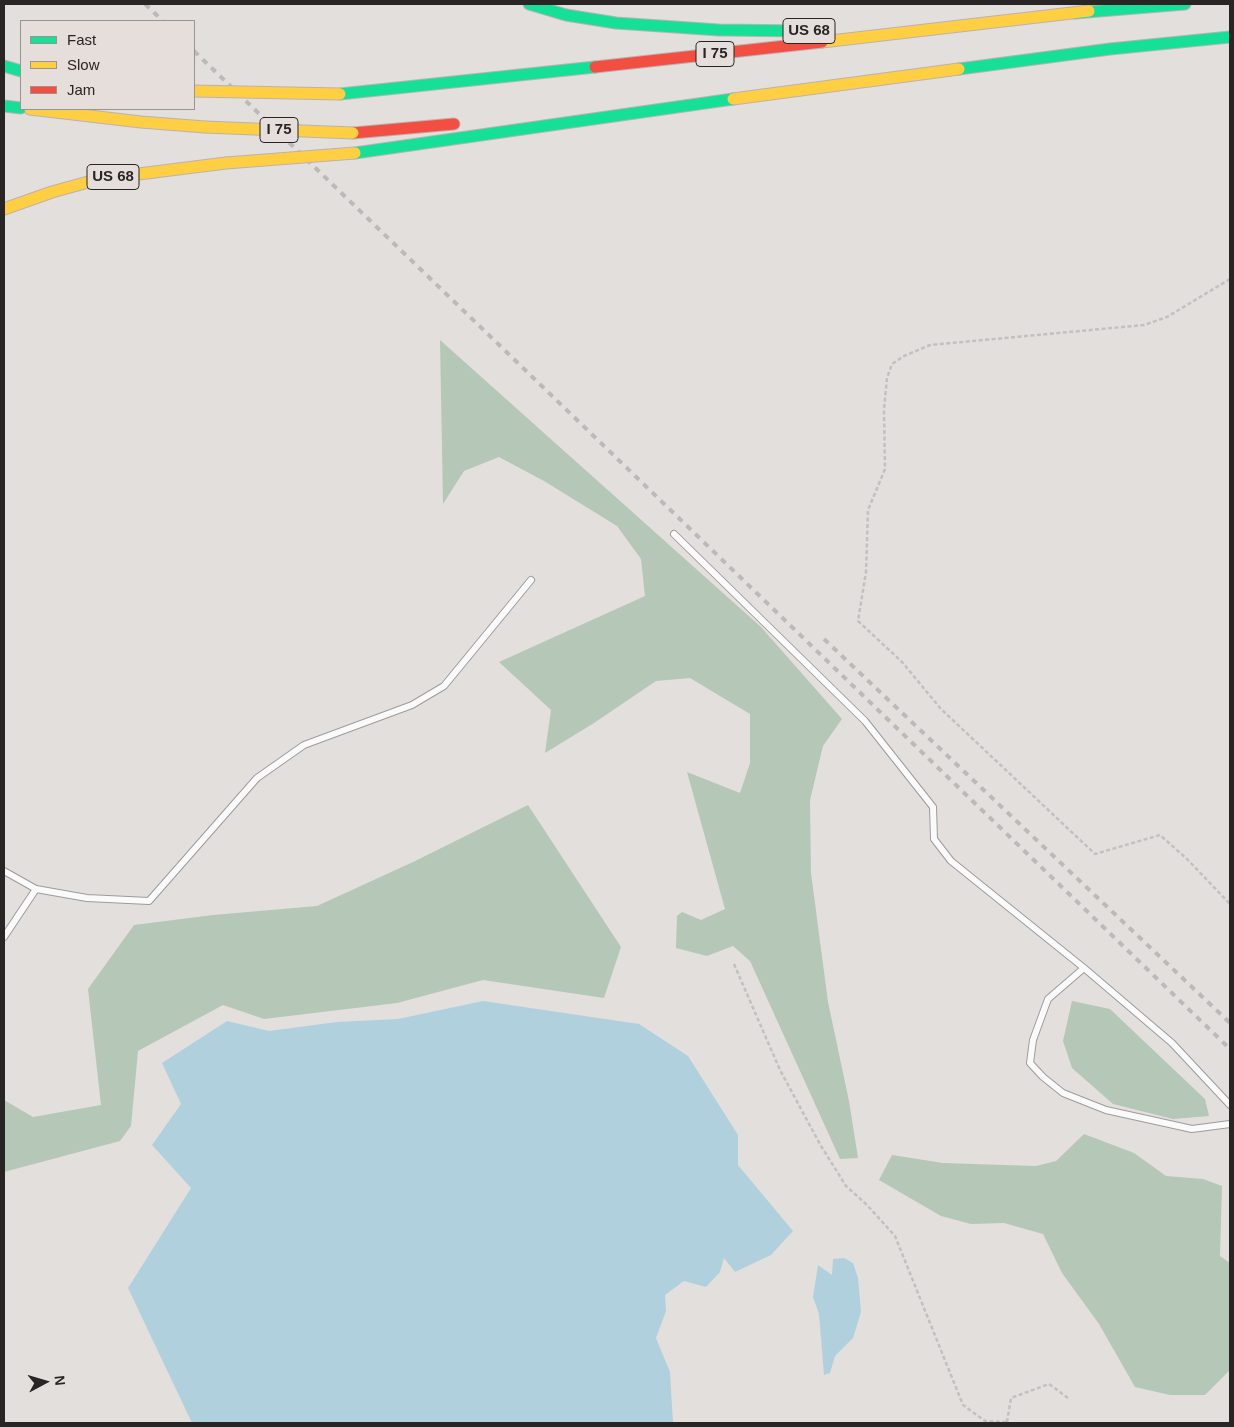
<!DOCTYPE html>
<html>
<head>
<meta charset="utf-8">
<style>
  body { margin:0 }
  #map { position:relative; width:1234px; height:1427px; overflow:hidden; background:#e3dfdd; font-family:Helvetica,sans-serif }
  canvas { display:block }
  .frame { position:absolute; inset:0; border:5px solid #282524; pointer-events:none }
  .legend { position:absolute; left:20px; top:20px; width:175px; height:90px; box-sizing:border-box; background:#e5dedb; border:1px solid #999492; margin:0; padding:6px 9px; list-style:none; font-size:15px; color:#282524 }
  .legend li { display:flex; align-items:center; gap:10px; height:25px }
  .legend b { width:25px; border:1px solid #999492 }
  .north { position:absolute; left:20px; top:1357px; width:50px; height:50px; -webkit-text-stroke:4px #e5dedb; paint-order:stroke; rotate:84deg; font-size:14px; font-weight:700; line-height:20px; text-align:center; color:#282524 }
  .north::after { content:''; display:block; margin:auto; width:18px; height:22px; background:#282524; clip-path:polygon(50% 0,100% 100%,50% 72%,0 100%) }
</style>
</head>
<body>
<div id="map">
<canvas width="1234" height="1427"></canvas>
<div class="frame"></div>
<ul class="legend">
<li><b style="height:6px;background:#16e098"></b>Fast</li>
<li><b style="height:6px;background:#ffcf43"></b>Slow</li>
<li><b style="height:6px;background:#f24e42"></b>Jam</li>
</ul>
<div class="north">N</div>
</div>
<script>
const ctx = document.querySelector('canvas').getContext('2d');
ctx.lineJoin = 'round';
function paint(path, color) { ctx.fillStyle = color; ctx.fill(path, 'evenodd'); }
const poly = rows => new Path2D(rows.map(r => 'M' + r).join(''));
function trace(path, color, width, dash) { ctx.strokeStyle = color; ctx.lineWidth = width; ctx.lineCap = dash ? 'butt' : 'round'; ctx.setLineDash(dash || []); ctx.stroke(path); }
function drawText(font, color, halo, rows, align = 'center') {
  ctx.font = font + ' Helvetica,sans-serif'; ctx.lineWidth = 5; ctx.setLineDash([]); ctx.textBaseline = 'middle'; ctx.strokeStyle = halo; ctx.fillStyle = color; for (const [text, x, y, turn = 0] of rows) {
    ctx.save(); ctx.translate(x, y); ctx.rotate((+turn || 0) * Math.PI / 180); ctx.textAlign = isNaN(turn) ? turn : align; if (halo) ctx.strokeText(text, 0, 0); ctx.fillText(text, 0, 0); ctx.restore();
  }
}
const forest = poly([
  [440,340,761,627,842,719,823,746,810,800,811,873,828,1002,849,1101,858,1158,840,1159,750,961,733,946,707,956,676,948,677,916,682,912,701,920,725,909,687,772,740,793,750,763,750,714,690,678,656,681,594,723,545,753,551,710,499,662,645,596,641,559,617,526,544,481,499,457,464,471,443,504],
  [528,805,621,947,604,998,483,980,397,1003,264,1019,223,1005,138,1051,131,1126,120,1141,4,1172,4,1100,33,1117,101,1105,88,989,134,925,213,915,317,906,413,862],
  [1072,1001,1110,1009,1205,1099,1209,1116,1173,1119,1113,1104,1072,1068,1063,1041],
  [1084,1134,1134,1153,1166,1176,1203,1179,1222,1186,1220,1256,1230,1263,1230,1370,1205,1395,1170,1395,1135,1387,1099,1324,1062,1273,1043,1234,1004,1223,971,1224,941,1216,879,1180,892,1155,943,1163,1036,1166,1056,1161]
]);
const water = poly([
  [483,1001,639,1024,688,1056,738,1135,738,1165,793,1231,771,1255,735,1272,724,1258,720,1272,706,1287,684,1281,665,1295,666,1311,656,1338,670,1372,673,1423,192,1423,128,1288,191,1188,152,1145,181,1104,162,1063,227,1021,269,1031,337,1022,398,1019],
  [844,1258,853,1263,858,1278,861,1312,853,1338,835,1356,830,1373,824,1375,819,1314,813,1297,818,1265,832,1275,833,1259]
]);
const path = poly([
  [1230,279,1167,317,1144,325,930,345,904,356,892,364,887,378,884,409,885,469,868,510,866,572,858,621,902,662,941,709,1095,854,1160,835,1187,859,1230,904],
  [734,964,780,1070,821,1146,846,1186,867,1205,895,1236,963,1405,985,1421,1007,1422],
  [1007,1422,1011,1398,1049,1384,1068,1398]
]);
const lane = poly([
  [674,534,865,721,933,807,934,839,951,861,1084,968,1172,1043,1230,1105],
  [4,871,36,889,87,898,149,901,257,778,304,745,412,705,444,686,531,580],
  [4,937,36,889],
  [1084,968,1048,999,1033,1040,1030,1063,1043,1077,1063,1093,1106,1110,1192,1129,1230,1124]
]);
const fast = poly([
  [529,4,566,15,616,23,719,30,805,31],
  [1075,13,1185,4],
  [4,66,21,71],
  [959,69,1110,49,1230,37],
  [340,94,595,67],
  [4,106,21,108],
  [355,153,733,99]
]);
const slow = poly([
  [822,42,1089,11],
  [733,99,959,69],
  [30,109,141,122,205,127],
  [4,209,52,192,99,179,226,163]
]);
const jam = poly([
  [595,67,822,42],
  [353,133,454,124]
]);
const rail = poly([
  [145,4,163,21],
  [194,51,1230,1049],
  [824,639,1230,1023]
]);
const slowBridge = poly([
  [194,91,340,94],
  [205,127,353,133],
  [226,163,355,153]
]);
const shields = [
  [809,31,52],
  [715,54,38],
  [279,130,38],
  [113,177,52]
];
const shieldNames = [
  ["US 68",809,31],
  ["I 75",715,54],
  ["I 75",279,130],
  ["US 68",113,177]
];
paint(forest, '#b5c7b7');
paint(water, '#b1d0de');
trace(lane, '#9e9b9a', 8);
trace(fast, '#bcb1b2', 13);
trace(slow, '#bcb1b2', 13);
trace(jam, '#bcb1b2', 13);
trace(path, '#c2c0c0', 2.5, [4, 2.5]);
trace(lane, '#fbfafa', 6);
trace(fast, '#16e098', 11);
trace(slow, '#ffcf43', 11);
trace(jam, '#f24e42', 11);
trace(rail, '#babab9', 4, [6, 6]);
trace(slowBridge, '#bcb1b2', 13, []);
trace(slowBridge, '#ffcf43', 11);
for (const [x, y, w] of shields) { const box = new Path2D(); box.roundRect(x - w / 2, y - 12.5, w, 25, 4); ctx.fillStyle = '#e5dedb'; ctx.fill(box); trace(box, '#282524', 1); }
drawText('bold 15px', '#282524', null, shieldNames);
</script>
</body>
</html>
